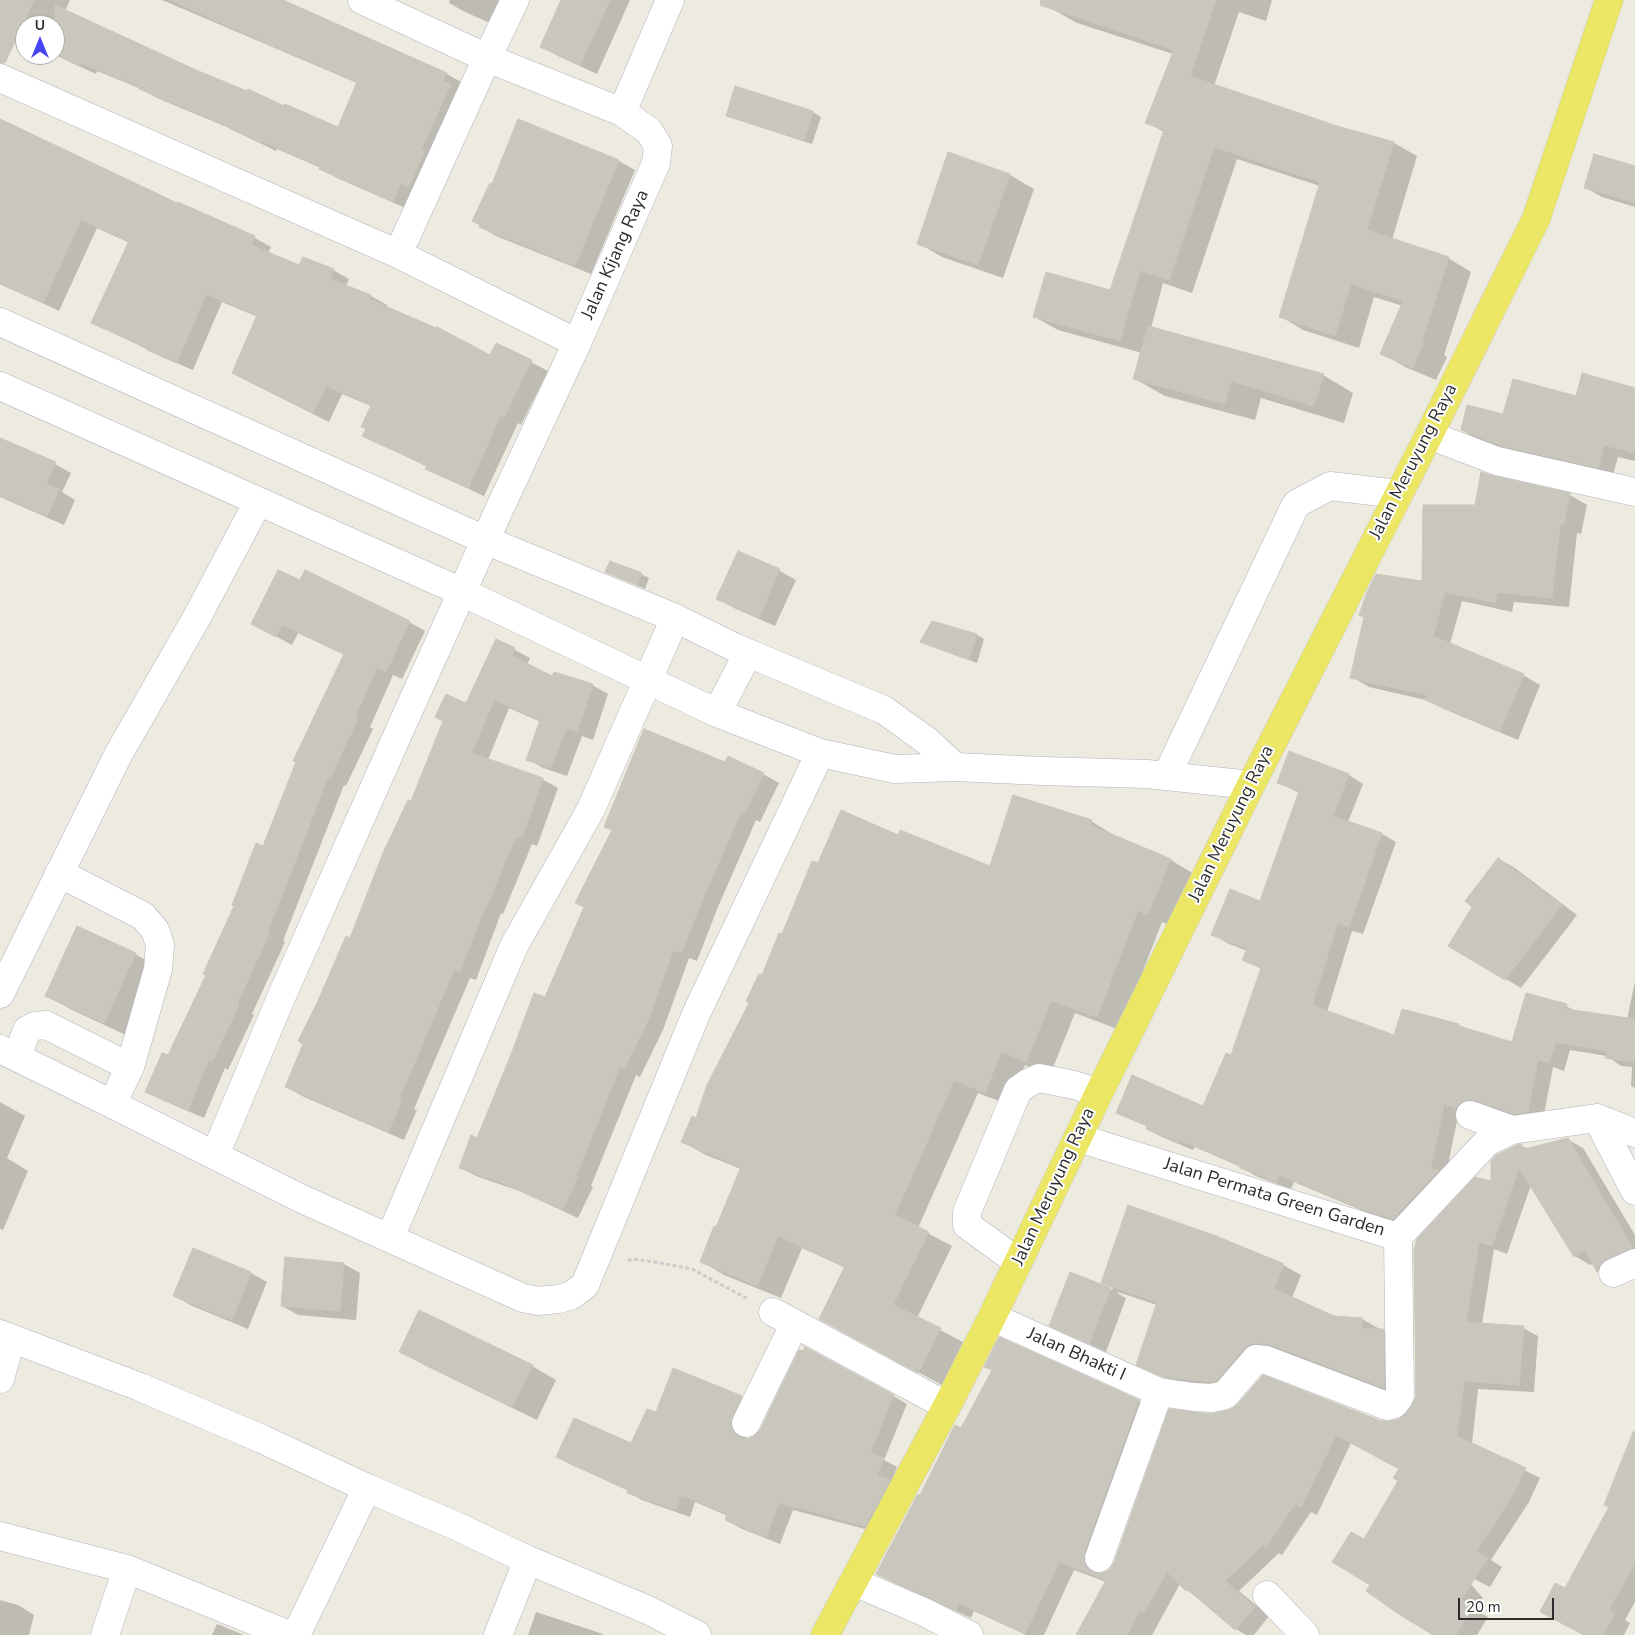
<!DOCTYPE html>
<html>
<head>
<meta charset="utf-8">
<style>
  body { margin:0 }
  #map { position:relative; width:1635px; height:1635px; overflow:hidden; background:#edeadf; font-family:"Nunito Sans",sans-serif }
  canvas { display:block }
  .north { position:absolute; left:15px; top:15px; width:50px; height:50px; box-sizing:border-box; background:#fff; border:1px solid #ababab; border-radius:50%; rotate:0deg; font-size:14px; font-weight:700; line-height:20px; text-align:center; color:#2c2c2c }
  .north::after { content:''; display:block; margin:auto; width:18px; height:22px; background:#4645f4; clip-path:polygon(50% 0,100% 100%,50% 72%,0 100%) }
  .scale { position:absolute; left:1458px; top:1598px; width:96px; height:22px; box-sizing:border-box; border:2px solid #2c2c2c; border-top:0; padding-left:6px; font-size:15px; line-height:18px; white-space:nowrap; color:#2c2c2c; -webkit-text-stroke:4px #fff; paint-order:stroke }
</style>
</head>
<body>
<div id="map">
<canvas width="1635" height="1635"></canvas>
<div class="north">U</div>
<div class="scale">20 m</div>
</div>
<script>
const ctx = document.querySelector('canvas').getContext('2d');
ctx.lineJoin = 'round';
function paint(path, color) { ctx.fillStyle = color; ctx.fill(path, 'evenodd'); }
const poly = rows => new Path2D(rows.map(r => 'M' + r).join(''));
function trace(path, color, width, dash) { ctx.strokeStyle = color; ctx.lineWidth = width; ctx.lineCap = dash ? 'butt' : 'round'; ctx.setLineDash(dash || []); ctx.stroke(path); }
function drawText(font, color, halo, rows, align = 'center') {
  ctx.font = font + ' "Nunito Sans",sans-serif'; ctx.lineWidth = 4; ctx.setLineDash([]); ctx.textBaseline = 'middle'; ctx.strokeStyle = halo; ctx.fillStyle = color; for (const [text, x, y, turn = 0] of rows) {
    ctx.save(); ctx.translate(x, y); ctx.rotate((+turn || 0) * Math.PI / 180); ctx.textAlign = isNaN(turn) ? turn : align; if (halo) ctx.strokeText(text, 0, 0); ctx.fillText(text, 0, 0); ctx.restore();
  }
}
const shadow = poly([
  [3,0,70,0,65,11,195,71,338,129,357,83,162,0,275,0,284,2,447,74,463,83,410,210,337,178,321,168,277,149,276,151,234,130,157,98,144,90,97,71,96,74,55,55,55,25,25,25,25,42,12,37,0,30,0,7],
  [450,0,515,0,490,23,465,12,449,3],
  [563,0,630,0,597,74,558,56,542,47],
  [1057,0,1272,0,1266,21,1239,12,1214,86,1336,127,1394,143,1417,156,1392,240,1448,258,1471,272,1444,355,1447,357,1436,380,1405,367,1382,353,1403,306,1374,297,1359,348,1303,330,1280,316,1320,186,1237,159,1192,293,1163,283,1151,328,1323,375,1353,393,1344,423,1261,398,1255,420,1165,396,1135,379,1142,353,1058,330,1035,317,1111,291,1165,133,1147,122,1173,54,1077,23,1054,10],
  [736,88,813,112,821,117,812,144,735,119,727,115],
  [0,120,178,205,178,203,255,238,271,247,268,253,300,267,333,270,349,279,346,286,371,296,387,305,386,308,490,357,496,344,548,371,521,425,518,423,484,496,443,477,427,468,428,467,364,435,367,429,371,406,342,394,329,422,249,382,258,317,222,302,193,370,164,358,93,322,130,243,97,228,59,311,0,283],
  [519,121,619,161,635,170,591,274,496,236,480,226,492,186],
  [949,154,1010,175,1034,189,1003,278,942,257,918,243],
  [1635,167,1635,207,1602,197,1586,188],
  [1635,389,1635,461,1618,457,1613,475,1518,454,1477,439,1462,430,1504,416,1577,398],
  [0,439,55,464,71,473,62,492,75,500,64,525,0,497],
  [1570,495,1587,505,1581,534,1577,533,1569,607,1514,602,1512,612,1462,601,1450,644,1523,675,1540,685,1518,740,1444,709,1430,701,1369,687,1352,677,1423,583,1476,507],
  [738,552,780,571,796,580,775,626,734,608,718,598],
  [607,572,641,574,649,578,645,589],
  [300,582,409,622,425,631,402,679,393,675,370,727,373,729,346,786,344,785,283,941,285,942,252,1014,254,1015,228,1070,225,1068,204,1118,162,1100,147,1091,169,1057,207,975,263,847,345,655,298,633,292,645,253,624],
  [977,635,984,639,977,663,929,645,922,641],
  [497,641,530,658,527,665,553,678,592,685,608,694,593,740,582,736,567,776,543,768,528,759,541,722,509,708,488,760,542,779,558,788,537,846,532,844,503,914,501,913,476,980,470,978,414,1109,417,1110,404,1140,302,1096,287,1087,411,803,466,705],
  [1290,753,1349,775,1363,784,1348,822,1382,834,1396,842,1363,934,1352,931,1327,1012,1395,1037,1459,1025,1467,1030,1513,1044,1566,1006,1577,1012,1627,1020,1635,981,1635,1088,1631,1086,1632,1067,1621,1066,1607,1056,1570,1050,1564,1071,1553,1067,1543,1120,1459,1111,1446,1175,1408,1227,1380,1218,1294,1182,1291,1189,1256,1176,1241,1167,1195,1147,1193,1150,1162,1137,1147,1129,1148,1127,1118,1112,1203,1107,1232,1057,1262,969,1244,960,1247,951,1227,943,1212,934,1260,903,1299,793,1278,782],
  [726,763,763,774,779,783,760,822,756,820,718,907,697,961,689,958,663,1030,640,1077,636,1075,591,1186,593,1187,578,1218,522,1192,476,1176,461,1168,478,1139,546,999,585,907,613,831,605,826],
  [1091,821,1114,835,1114,836,1171,860,1194,874,1171,926,1162,922,1120,1030,1075,1013,1050,1075,1025,1065,1009,1105,978,1093,918,1228,952,1246,917,1318,963,1342,942,1385,844,1332,846,1268,802,1248,781,1298,724,1275,701,1261,717,1229,741,1169,706,1155,683,1142,697,1120,782,936,818,865,898,836,990,868],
  [1499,859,1515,868,1577,915,1521,988,1450,946,1474,906],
  [135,954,160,968,128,1036,70,1009,46,995],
  [0,1102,25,1116,7,1158,28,1171,3,1230,0,1229],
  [1567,1139,1583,1148,1635,1235,1635,1262,1613,1279,1598,1271,1594,1263,1590,1265,1575,1256,1531,1185,1507,1254,1494,1249,1482,1324,1523,1328,1538,1336,1534,1392,1478,1389,1472,1444,1540,1478,1529,1502,1491,1560,1502,1567,1490,1587,1460,1572,1483,1598,1475,1610,1488,1617,1477,1635,1435,1635,1372,1585,1365,1541,1399,1480,1400,1469,1351,1443,1317,1515,1311,1512,1282,1555,1279,1553,1239,1591,1269,1616,1254,1635,1246,1635,1236,1629,1180,1584,1152,1635,1077,1635,1106,1582,1074,1570,1044,1635,1026,1635,974,1611,971,1618,892,1582,878,1574,921,1496,962,1430,993,1370,1000,1339,1139,1401,1154,1410,1098,1570,1101,1575,1109,1571,1211,1415,1391,1422,1399,1420,1414,1405,1492,1182,1517,1146,1522,1146,1528,1149],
  [193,1249,251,1273,267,1282,248,1329,190,1305,174,1295],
  [344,1264,360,1273,356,1320,298,1315,282,1306],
  [1283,1265,1301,1275,1292,1298,1334,1317,1362,1319,1401,1341,1402,1397,1290,1355,1235,1390,1182,1386,1138,1364,1157,1305,1118,1292,1117,1293,1126,1298,1106,1352,1067,1334,1051,1325,1071,1274,1112,1290,1113,1288,1103,1282],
  [400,1351,532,1366,556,1380,537,1420,424,1365],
  [893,1396,907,1404,884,1460,897,1467,891,1483,880,1533,793,1510,780,1544,740,1528,726,1520,728,1516,695,1502,690,1517,642,1500,628,1492,629,1491,572,1465,558,1457,632,1445,656,1414,741,1397,755,1405,744,1433,747,1440],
  [1635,1475,1635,1602,1625,1620,1630,1623,1624,1635,1585,1635,1566,1590],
  [0,1600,18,1605,34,1615,29,1635,0,1635],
  [536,1612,600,1633,604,1635,528,1635],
  [217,1624,244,1635,212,1635]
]);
const building = poly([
  [0,0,34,0,5,63,0,63,0,0],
  [170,0,283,0,447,73,443,81,451,84,421,149,425,150,409,187,401,183,393,202,319,169,320,167,261,141,260,143,229,128,230,127,139,89,140,87,81,63,79,66,55,54,55,5,196,70,247,91,248,89,284,106,285,104,338,127,357,82,297,56,296,57,170,0],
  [561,0,610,0,580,65,540,47,561,0],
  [1041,0,1216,0,1190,76,1337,126,1394,142,1367,230,1449,257,1422,341,1424,342,1413,368,1380,354,1403,301,1351,284,1335,336,1279,317,1320,182,1214,147,1169,280,1140,271,1120,341,1033,317,1046,272,1110,290,1164,130,1145,123,1174,50,1040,5,1041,0],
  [735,86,813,111,804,140,726,116,735,86],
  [0,119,177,203,178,202,255,236,251,245,299,265,303,257,334,269,330,279,371,295,369,299,436,328,437,327,490,355,496,343,532,360,504,417,501,415,468,488,425,469,427,466,362,436,366,429,361,427,371,405,326,386,313,413,232,373,257,315,206,294,177,362,147,350,147,348,91,323,129,241,81,220,43,303,0,284,0,119],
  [518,119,619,160,575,266,479,227,480,225,472,221,490,183,492,184,518,119],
  [948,152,1010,174,978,265,917,244,948,152],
  [1594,154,1635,166,1635,203,1584,188,1594,154],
  [1148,326,1324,374,1314,406,1231,381,1225,404,1133,379,1148,326],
  [1582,373,1635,388,1635,453,1604,445,1598,468,1502,446,1461,430,1467,405,1503,414,1513,379,1576,396,1582,373],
  [0,438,56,462,46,483,59,489,47,516,0,496,0,438],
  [1481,472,1494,476,1570,493,1564,524,1560,524,1552,598,1497,592,1495,603,1445,592,1433,636,1524,674,1500,731,1425,700,1427,695,1350,678,1364,617,1359,615,1367,592,1376,574,1422,581,1423,505,1475,505,1481,472],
  [738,551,780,569,759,618,716,599,738,551],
  [610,561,642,573,637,585,605,572,610,561],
  [278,570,300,580,305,570,410,621,386,672,377,667,355,717,358,719,330,778,328,777,268,931,270,932,237,1004,239,1005,212,1062,209,1060,188,1110,145,1092,162,1053,168,1055,206,975,203,974,234,906,232,905,256,843,263,846,296,762,293,761,344,654,282,625,276,637,251,624,278,570],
  [932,621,977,634,969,660,920,642,932,621],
  [496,639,515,648,512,656,552,676,554,672,593,684,577,732,566,728,551,768,526,760,540,720,494,700,472,753,543,778,522,838,516,836,487,906,486,905,460,972,454,970,399,1099,402,1100,388,1132,285,1087,303,1044,298,1041,317,1003,346,936,350,938,383,853,408,800,411,801,443,721,435,717,446,694,466,703,496,639],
  [644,729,725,762,728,756,764,773,744,814,741,812,703,898,681,953,673,950,648,1021,624,1069,620,1067,576,1176,578,1177,562,1210,505,1184,459,1168,471,1135,477,1138,512,1052,534,993,545,997,584,907,575,903,612,830,604,827,644,729],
  [1289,751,1349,774,1333,816,1382,833,1349,927,1338,923,1312,1005,1394,1035,1402,1009,1459,1024,1459,1026,1512,1042,1526,993,1567,1004,1566,1009,1635,1019,1635,1062,1605,1058,1607,1051,1556,1042,1549,1063,1538,1060,1528,1112,1514,1114,1475,1100,1467,1100,1460,1103,1456,1108,1444,1104,1431,1168,1439,1170,1393,1219,1364,1210,1279,1175,1277,1182,1240,1168,1240,1166,1180,1140,1179,1143,1146,1129,1147,1126,1116,1113,1132,1075,1203,1106,1226,1053,1231,1055,1261,968,1242,960,1247,949,1211,935,1230,889,1260,901,1299,791,1277,783,1289,751],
  [1013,795,1092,820,1090,825,1171,859,1148,914,1138,910,1097,1017,1051,1001,1026,1062,1001,1052,985,1093,954,1080,895,1215,929,1232,893,1305,941,1328,918,1373,819,1319,845,1266,778,1236,757,1286,700,1262,714,1226,716,1227,741,1167,681,1142,692,1116,696,1118,707,1085,749,1003,746,1001,759,974,762,975,779,933,782,934,812,861,818,863,841,810,898,835,900,830,990,866,1013,795],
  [1498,858,1562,905,1505,980,1448,946,1472,907,1465,901,1498,858],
  [77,926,136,953,104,1023,45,996,77,926],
  [1568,1138,1633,1248,1606,1259,1600,1264,1597,1272,1585,1250,1574,1257,1519,1168,1492,1246,1479,1242,1466,1322,1524,1326,1519,1385,1464,1381,1457,1436,1526,1468,1514,1493,1477,1551,1488,1558,1461,1600,1473,1607,1456,1635,1433,1635,1397,1613,1366,1591,1370,1585,1332,1562,1351,1532,1364,1539,1398,1481,1393,1478,1399,1469,1336,1435,1301,1507,1295,1504,1266,1547,1263,1545,1225,1581,1255,1607,1235,1630,1188,1590,1186,1591,1167,1572,1144,1612,1140,1610,1127,1635,1076,1635,1106,1580,1059,1562,1025,1634,959,1603,956,1611,955,1610,876,1574,918,1494,920,1495,955,1425,961,1428,992,1370,984,1367,999,1337,1139,1400,1084,1553,1084,1560,1087,1568,1094,1573,1102,1573,1109,1570,1114,1563,1169,1409,1211,1414,1229,1410,1237,1405,1263,1375,1381,1421,1391,1421,1399,1419,1406,1413,1412,1405,1416,1396,1414,1250,1417,1239,1475,1177,1491,1181,1491,1161,1496,1155,1517,1145,1522,1144,1521,1150,1568,1138],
  [1128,1205,1216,1236,1284,1264,1274,1289,1334,1316,1362,1318,1361,1329,1384,1329,1384,1388,1272,1345,1258,1343,1251,1344,1244,1348,1216,1381,1211,1382,1163,1377,1136,1365,1157,1302,1101,1283,1128,1205],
  [193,1248,251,1272,232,1320,173,1296,193,1248],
  [285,1257,344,1263,340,1311,281,1306,285,1257],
  [1070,1272,1111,1288,1089,1344,1049,1326,1070,1272],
  [419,1310,533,1365,512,1407,399,1352,419,1310],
  [805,1347,894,1395,870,1453,884,1458,877,1475,890,1480,865,1526,779,1503,766,1537,725,1520,727,1514,681,1495,676,1510,627,1493,628,1490,556,1457,574,1418,631,1443,647,1409,656,1412,673,1368,742,1396,732,1416,731,1425,733,1432,740,1437,747,1439,754,1436,760,1430,799,1350,803,1351,805,1347],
  [1633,1432,1635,1432,1635,1563,1609,1610,1615,1613,1603,1635,1584,1635,1540,1612,1555,1583,1565,1588,1609,1507,1604,1505,1633,1432]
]);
const path = poly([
  [628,1261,632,1259,655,1262,692,1269,748,1299]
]);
const minor = poly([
  [0,78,398,254,577,343],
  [622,112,670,0],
  [398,254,487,58,515,0],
  [0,322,485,540,675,618,736,648,884,710,927,741,955,767],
  [0,386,462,592,717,713,820,753,895,769,955,767,1043,771,1147,774,1251,785],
  [1429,435,1497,461,1635,492],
  [717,713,748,653],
  [1167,775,1296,504,1330,486,1398,494],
  [0,994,118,755,197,617,258,502],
  [0,1049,112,1104,130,1067,158,969,160,945,155,930,143,916,59,873],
  [17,1057,27,1030,35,1026,46,1025,130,1067],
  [112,1104,302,1199,523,1298,538,1301,559,1299,572,1295,585,1285,696,1014,820,753],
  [1470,1115,1512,1130],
  [1597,1118,1635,1191],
  [1078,1137,1101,1145,1398,1237],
  [215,1155,280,1000,398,734,498,512,577,343,656,163,658,146,649,131,622,112,487,58,362,0],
  [1398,1237,1487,1142,1512,1130,1597,1118,1635,1133],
  [390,1238,514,946,591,809,675,618],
  [1018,1262,967,1225,967,1212,1018,1090,1028,1083,1039,1078,1074,1085,1099,1093],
  [1613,1273,1635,1263],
  [773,1312,947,1406],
  [992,1317,1159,1392,1194,1397,1212,1398,1225,1395,1256,1359,1266,1360,1387,1406,1394,1404,1400,1396,1398,1237],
  [0,1334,140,1387,262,1439,367,1488,454,1525,528,1560,648,1610,697,1635],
  [0,1379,11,1339],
  [746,1423,794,1325],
  [0,1536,127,1569,289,1635],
  [1099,1558,1159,1392],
  [854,1582,924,1612,969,1635],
  [1267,1595,1305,1635],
  [105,1635,127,1569],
  [296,1635,367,1488],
  [498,1635,528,1560]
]);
const major = poly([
  [825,1635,947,1406,992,1317,1099,1093,1251,785,1429,435,1536,219,1609,0]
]);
const streetNames = [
  ["Jalan Kijang Raya",616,255,-66],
  ["Jalan Meruyung Raya",1414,462,-63],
  ["Jalan Meruyung Raya",1232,824,-64],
  ["Jalan Meruyung Raya",1054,1187,-65],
  ["Jalan Permata Green Garden",1274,1198,17],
  ["Jalan Bhakti I",1076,1355,24]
];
paint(shadow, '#0003');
paint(building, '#c9c6be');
trace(building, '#c9c6b8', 1);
trace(minor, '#b2b2bf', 29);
trace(major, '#ccc', 29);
trace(path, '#ccc', 3, [4, 2.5]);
trace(minor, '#fff', 28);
trace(major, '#ece665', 28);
drawText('18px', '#2c2c2c', '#fff', streetNames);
</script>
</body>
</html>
